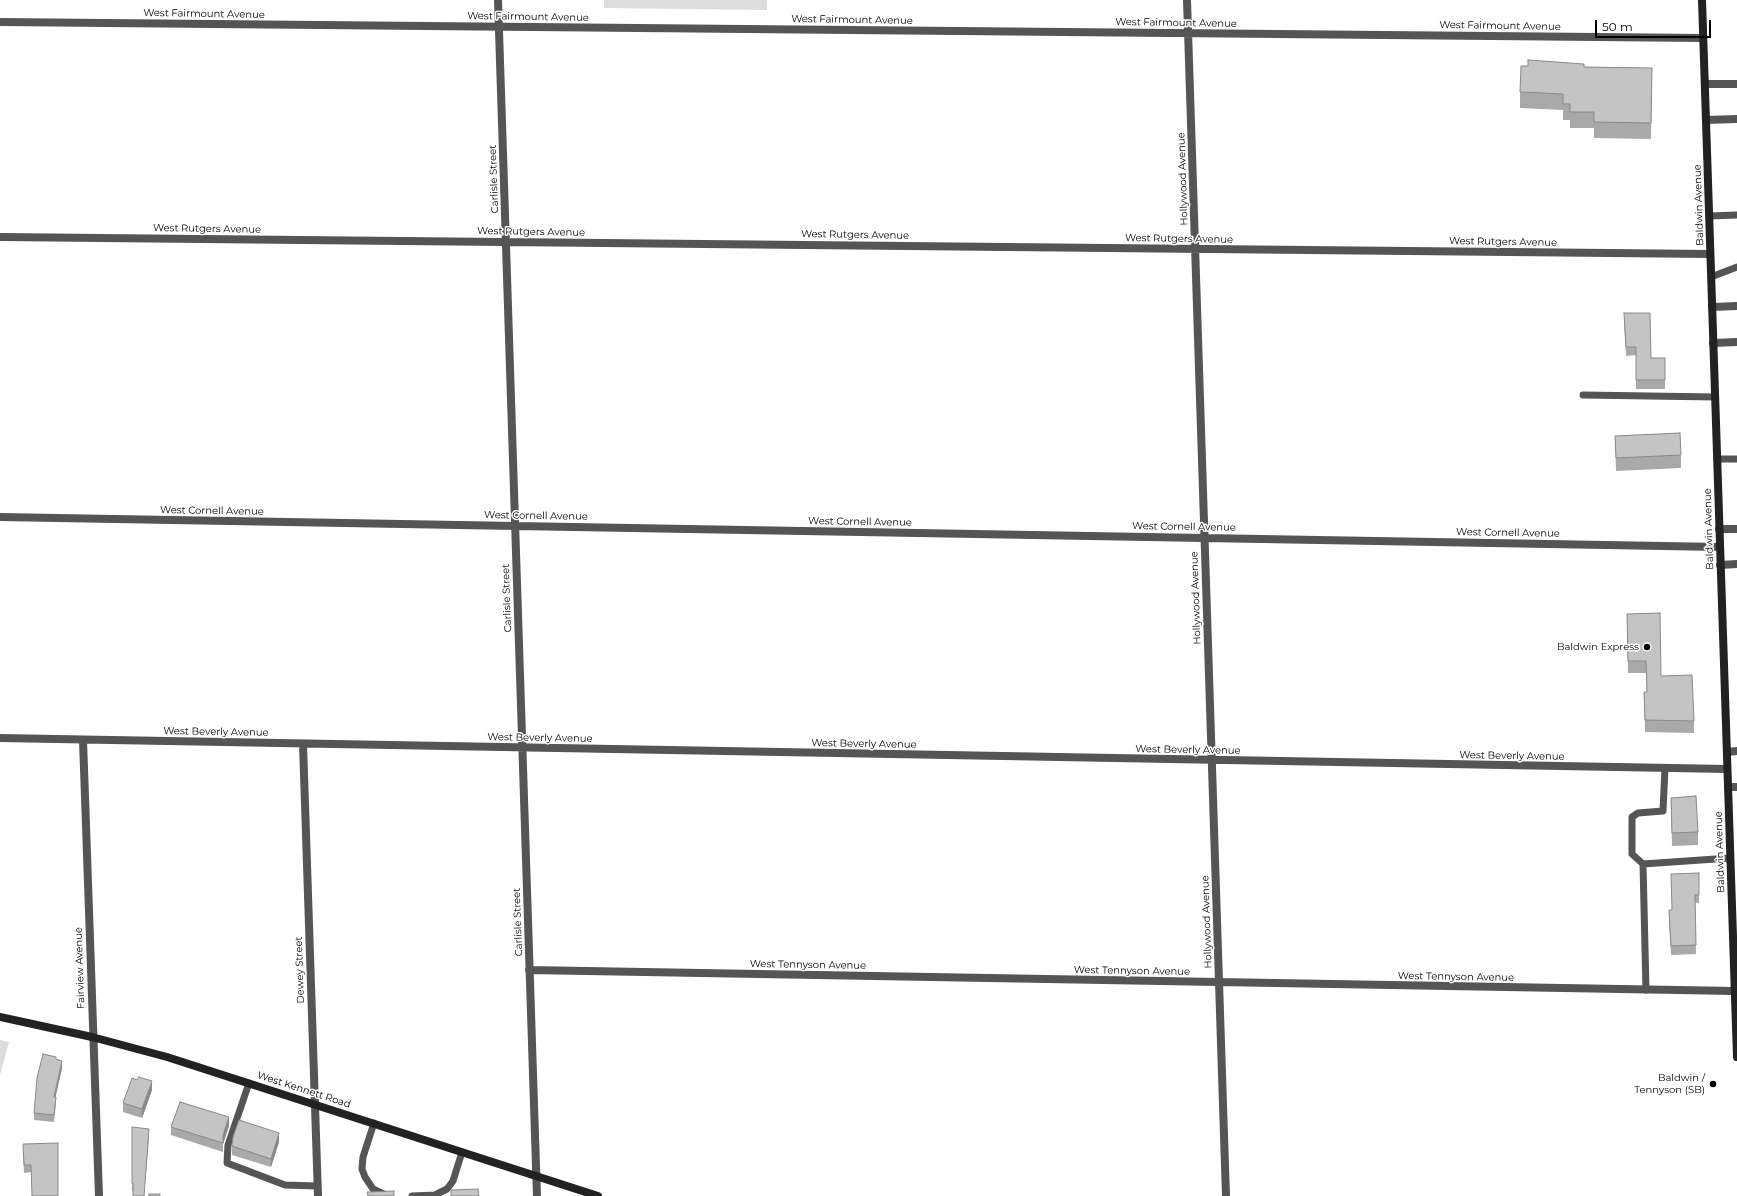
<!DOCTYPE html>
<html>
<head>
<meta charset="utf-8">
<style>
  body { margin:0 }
  #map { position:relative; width:1737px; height:1196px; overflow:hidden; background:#fff; font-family:Montserrat,sans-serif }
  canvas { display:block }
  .scale { position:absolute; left:1595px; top:20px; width:116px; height:18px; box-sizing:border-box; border:2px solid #000; border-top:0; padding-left:5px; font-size:12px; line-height:14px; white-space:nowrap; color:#000; -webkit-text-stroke:3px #fff; paint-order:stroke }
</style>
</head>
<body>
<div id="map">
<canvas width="1737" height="1196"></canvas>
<div class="scale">50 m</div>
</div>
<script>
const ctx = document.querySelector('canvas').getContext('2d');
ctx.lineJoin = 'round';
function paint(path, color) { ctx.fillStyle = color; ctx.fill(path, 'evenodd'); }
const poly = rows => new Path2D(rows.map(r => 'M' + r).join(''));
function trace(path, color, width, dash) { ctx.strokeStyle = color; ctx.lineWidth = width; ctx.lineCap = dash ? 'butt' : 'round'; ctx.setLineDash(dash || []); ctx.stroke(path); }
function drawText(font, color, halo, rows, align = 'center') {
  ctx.font = font + ' Montserrat,sans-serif'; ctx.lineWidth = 3; ctx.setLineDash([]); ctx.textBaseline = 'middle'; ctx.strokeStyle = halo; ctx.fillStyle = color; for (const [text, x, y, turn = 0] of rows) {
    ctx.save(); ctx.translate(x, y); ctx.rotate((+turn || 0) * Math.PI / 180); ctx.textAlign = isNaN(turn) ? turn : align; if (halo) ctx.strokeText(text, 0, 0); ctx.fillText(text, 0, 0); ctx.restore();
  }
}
const green = poly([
  [604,0,767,0,767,10,604,8],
  [0,1040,9,1042,0,1075]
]);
const lane = poly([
  [1709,216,1737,215],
  [1711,277,1737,267],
  [1583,395,1715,397],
  [1717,459,1737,459],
  [1643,864,1632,854,1632,817,1638,813,1663,811,1665,768],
  [1646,990,1643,864,1730,858],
  [249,1083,228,1145,227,1163,285,1185,317,1186],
  [374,1123,363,1157,362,1169,365,1177,373,1189,388,1196],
  [412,1196,435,1195,447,1189,453,1181,462,1152]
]);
const street = poly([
  [498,0,537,1196],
  [1187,0,1226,1196],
  [0,22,1703,38],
  [1705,84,1737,84],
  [1706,120,1737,119],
  [0,237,1710,254],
  [1712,307,1737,306],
  [1713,343,1737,342],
  [0,517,1720,547],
  [1719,529,1737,529],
  [1720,565,1737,564],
  [0,738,1727,769],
  [83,740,99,1196],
  [303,744,318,1196],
  [1727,752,1737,751],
  [1728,787,1737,787],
  [529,970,1735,991]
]);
const secondary = poly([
  [1702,0,1737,1057],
  [0,1017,92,1037,167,1057,598,1196]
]);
const wall = poly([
  [1584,67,1652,68,1651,139,1594,138,1594,128,1570,128,1570,120,1563,120,1563,110,1520,108,1520,92],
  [1624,322,1651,358,1665,358,1665,389,1636,389,1636,355,1626,356],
  [1615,436,1681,455,1681,468,1616,471],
  [1627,614,1661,676,1694,721,1694,733,1645,732,1644,692,1647,692,1646,673,1628,673],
  [1671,798,1698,832,1698,845,1672,846],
  [1671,874,1699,895,1699,903,1695,903,1696,954,1671,955,1669,919,1669,910,1672,910],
  [56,1060,62,1068,55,1097,56,1104,54,1122,34,1120,34,1113],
  [152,1090,142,1118,123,1112,123,1103],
  [229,1126,223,1144,223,1152,171,1135,171,1127],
  [132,1127,149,1136,133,1191,132,1191],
  [279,1142,271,1167,232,1155,232,1146],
  [58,1143,31,1172,24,1173,23,1152]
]);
const shadedWall = poly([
  [62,1061,62,1068,54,1104,54,1097],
  [152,1081,152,1090,142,1118,142,1109],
  [229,1117,229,1126,223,1144,223,1152,223,1135],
  [149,1129,149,1136,144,1196],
  [279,1133,279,1142,271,1167,271,1159]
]);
const building = poly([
  [1528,60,1584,64,1584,67,1652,68,1651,123,1594,122,1594,112,1570,112,1570,104,1563,104,1563,94,1520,92,1521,66,1528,66,1528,60],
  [1624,313,1650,313,1651,358,1665,358,1665,380,1636,380,1636,347,1626,347,1624,313],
  [1680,433,1681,455,1616,458,1615,436,1680,433],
  [1660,613,1661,676,1692,675,1694,721,1645,720,1644,692,1647,692,1646,661,1628,661,1627,614,1660,613],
  [1696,796,1698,832,1672,833,1671,798,1696,796],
  [1699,873,1699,895,1695,895,1696,945,1671,946,1669,910,1672,910,1671,874,1699,873],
  [43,1054,56,1057,56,1059,62,1061,54,1097,56,1097,54,1115,34,1113,37,1078,43,1054],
  [139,1077,152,1081,142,1109,123,1103,132,1078,137,1080,139,1077],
  [180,1102,229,1117,223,1135,223,1143,171,1127,180,1102],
  [239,1120,279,1133,271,1159,232,1146,233,1137,239,1120],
  [132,1127,149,1129,144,1196,133,1196,133,1183,132,1183,132,1127],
  [58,1143,58,1196,32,1196,31,1165,24,1165,23,1144,58,1143],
  [478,1189,479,1196,451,1196,451,1190,478,1189],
  [394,1191,394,1196,368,1196,367,1192,394,1191],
  [149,1194,160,1194,160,1196,149,1196,149,1194]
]);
const markers = [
  [1647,647,4,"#000"],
  [1713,1084,4,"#000"]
];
const streetNames = [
  ["West Fairmount Avenue",204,14,1],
  ["West Fairmount Avenue",528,17,1],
  ["West Fairmount Avenue",852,20,1],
  ["West Fairmount Avenue",1176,23,1],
  ["West Fairmount Avenue",1500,26,1],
  ["Carlisle Street",494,179,-92],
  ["Hollywood Avenue",1183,179,-92],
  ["Baldwin Avenue",1699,205,-92],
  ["West Rutgers Avenue",207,229,1],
  ["West Rutgers Avenue",531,232,1],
  ["West Rutgers Avenue",855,235,1],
  ["West Rutgers Avenue",1179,239,1],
  ["West Rutgers Avenue",1503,242,1],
  ["West Cornell Avenue",212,511,1],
  ["West Cornell Avenue",536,516,1],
  ["West Cornell Avenue",860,522,1],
  ["West Cornell Avenue",1184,527,1],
  ["Baldwin Avenue",1709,529,-92],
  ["West Cornell Avenue",1508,533,1],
  ["Carlisle Street",507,598,-92],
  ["Hollywood Avenue",1196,598,-92],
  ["West Beverly Avenue",216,732,1],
  ["West Beverly Avenue",540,738,1],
  ["West Beverly Avenue",864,744,1],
  ["West Beverly Avenue",1188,750,1],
  ["West Beverly Avenue",1512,756,1],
  ["Baldwin Avenue",1720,852,-92],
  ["Carlisle Street",518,922,-92],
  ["Hollywood Avenue",1207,922,-92],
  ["West Tennyson Avenue",808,965,1],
  ["Fairview Avenue",80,968,-92],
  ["Dewey Street",300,970,-92],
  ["West Tennyson Avenue",1132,971,1],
  ["West Tennyson Avenue",1456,977,1],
  ["West Kennett Road",304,1090,18]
];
const poiNames = [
  ["Baldwin Express",1639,647],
  ["Baldwin /",1705,1078],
  ["Tennyson (SB)",1705,1090]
];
paint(green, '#dcdcdc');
trace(lane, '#555', 7);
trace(street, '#555', 8);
trace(secondary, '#222', 8);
paint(wall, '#a9a9a9');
paint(shadedWall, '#898989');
paint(building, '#c4c4c4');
trace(building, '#898989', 1);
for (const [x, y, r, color] of markers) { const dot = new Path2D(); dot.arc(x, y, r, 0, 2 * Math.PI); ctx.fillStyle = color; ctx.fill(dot); trace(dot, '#fff', 1.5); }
drawText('10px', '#000', '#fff', streetNames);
drawText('10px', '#000', '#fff', poiNames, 'right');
</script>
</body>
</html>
